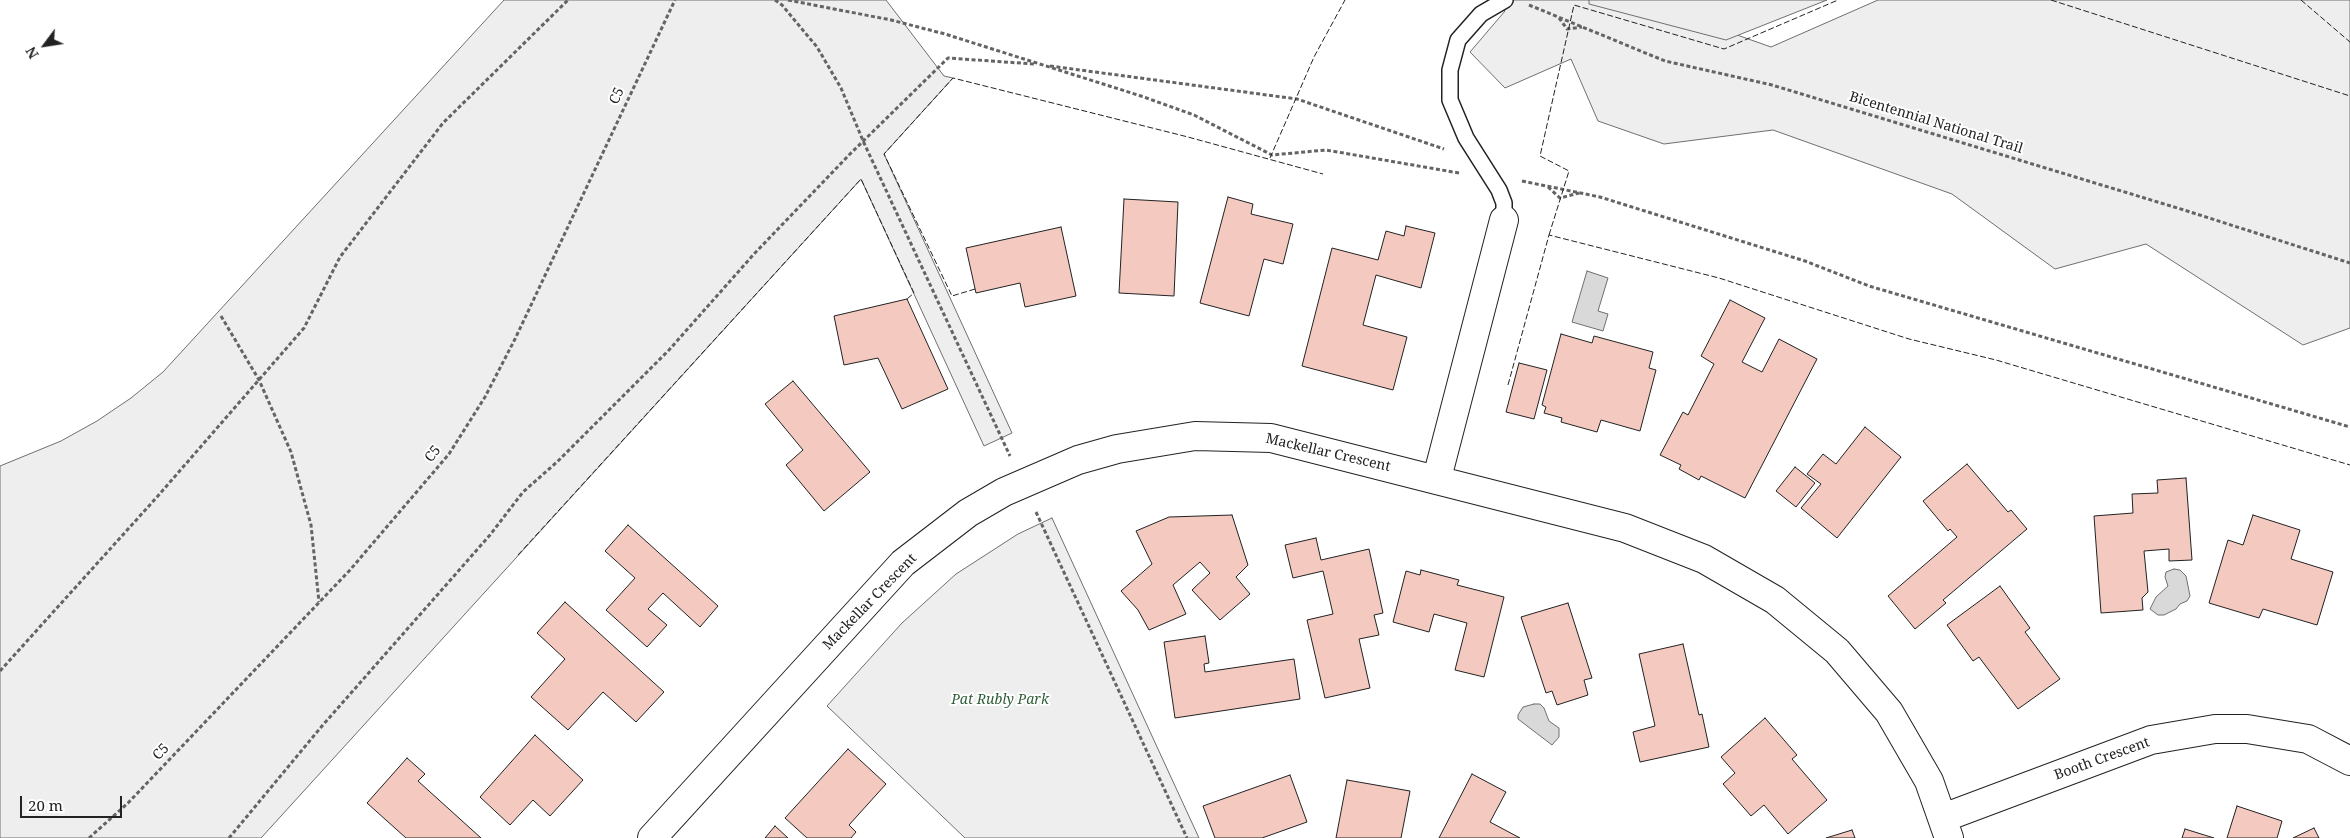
<!DOCTYPE html>
<html>
<head>
<meta charset="utf-8">
<style>
  body { margin:0 }
  #map { position:relative; width:2350px; height:838px; overflow:hidden; background:#fff; font-family:"Noto Serif",serif }
  canvas { display:block }
  .north { position:absolute; left:20px; top:20px; width:50px; height:50px; -webkit-text-stroke:4px #fff; paint-order:stroke; rotate:239deg; font-size:14px; font-weight:700; line-height:20px; text-align:center; color:#222 }
  .north::after { content:''; display:block; margin:auto; width:18px; height:22px; background:#222; clip-path:polygon(50% 0,100% 100%,50% 72%,0 100%) }
  .scale { position:absolute; left:20px; top:796px; width:102px; height:22px; box-sizing:border-box; border:2px solid #222; border-top:0; padding-left:6px; font-size:15px; line-height:18px; white-space:nowrap; color:#222; -webkit-text-stroke:4px #fff; paint-order:stroke }
</style>
</head>
<body>
<div id="map">
<canvas width="2350" height="838"></canvas>
<div class="north">N</div>
<div class="scale">20 m</div>
</div>
<script>
const ctx = document.querySelector('canvas').getContext('2d');
ctx.lineJoin = 'round';
function paint(path, color) { ctx.fillStyle = color; ctx.fill(path, 'evenodd'); }
const poly = rows => new Path2D(rows.map(r => 'M' + r).join(''));
function trace(path, color, width, dash) { ctx.strokeStyle = color; ctx.lineWidth = width; ctx.lineCap = dash ? 'butt' : 'round'; ctx.setLineDash(dash || []); ctx.stroke(path); }
function drawText(font, color, halo, rows, align = 'center') {
  ctx.font = font + ' "Noto Serif",serif'; ctx.lineWidth = 4; ctx.setLineDash([]); ctx.textBaseline = 'middle'; ctx.strokeStyle = halo; ctx.fillStyle = color; for (const [text, x, y, turn = 0] of rows) {
    ctx.save(); ctx.translate(x, y); ctx.rotate((+turn || 0) * Math.PI / 180); ctx.textAlign = isNaN(turn) ? turn : align; if (halo) ctx.strokeText(text, 0, 0); ctx.fillText(text, 0, 0); ctx.restore();
  }
}
const green = poly([
  [504,0,886,0,944,76,953,78,884,154,1012,433,984,446,861,179,261,838,0,838,0,466,61,441,97,421,131,398,163,372,504,0],
  [1495,0,1638,0,1771,47,1878,0,2350,0,2350,328,2303,345,2146,244,2055,269,1952,194,1773,130,1664,144,1598,121,1571,59,1505,88,1470,52,1505,11,1495,0],
  [1052,518,1152,736,1199,838,965,838,827,706,902,623,956,574,1018,534,1052,518]
]);
const parking = poly([
  [1589,0,1827,0,1726,40,1589,4,1589,0]
]);
const water = poly([
  [1587,271,1608,278,1598,311,1608,314,1603,331,1572,322,1587,271],
  [2174,569,2180,570,2186,576,2190,596,2187,601,2180,604,2176,609,2164,615,2158,615,2150,609,2156,597,2168,586,2165,577,2166,572,2174,569],
  [1534,704,1540,704,1544,708,1549,721,1559,728,1559,737,1552,745,1518,719,1518,715,1523,707,1534,704]
]);
const building = poly([
  [1228,197,1253,204,1251,214,1293,224,1283,264,1264,259,1249,316,1200,303,1228,197],
  [1124,199,1178,202,1174,296,1119,293,1124,199],
  [1406,226,1435,233,1421,288,1376,275,1363,325,1407,337,1393,390,1302,366,1332,248,1378,260,1386,231,1404,236,1406,226],
  [1061,227,1076,296,1025,307,1020,283,976,293,966,248,1061,227],
  [907,299,948,389,902,409,878,358,844,365,834,316,907,299],
  [1730,300,1765,318,1742,362,1762,372,1779,339,1817,359,1745,498,1701,476,1699,480,1679,469,1681,465,1660,455,1683,412,1688,415,1714,364,1701,356,1730,300],
  [1561,334,1592,343,1594,336,1653,352,1649,368,1656,370,1640,431,1601,420,1597,432,1561,422,1562,418,1544,413,1546,407,1542,405,1561,334],
  [1519,363,1547,370,1534,419,1506,412,1519,363],
  [793,381,870,472,824,511,786,465,803,450,765,404,793,381],
  [1865,427,1901,457,1837,538,1801,508,1821,484,1807,474,1823,454,1836,464,1865,427],
  [1967,464,2008,512,2011,510,2027,529,1943,600,1946,603,1915,629,1888,596,1957,537,1950,529,1948,531,1923,501,1967,464],
  [1795,467,1815,483,1796,507,1776,491,1795,467],
  [2186,478,2192,560,2169,561,2169,549,2144,551,2148,592,2142,598,2143,610,2101,613,2094,516,2133,513,2132,494,2158,493,2157,480,2186,478],
  [1232,515,1248,565,1236,577,1250,594,1220,620,1192,590,1210,573,1200,562,1173,585,1186,614,1149,630,1138,610,1121,591,1152,564,1136,531,1169,517,1232,515],
  [2253,515,2300,530,2291,559,2333,572,2317,625,2263,609,2259,618,2209,603,2228,540,2243,545,2253,515],
  [628,525,718,606,700,627,663,593,648,609,667,625,647,647,606,610,635,578,605,551,628,525],
  [1316,538,1321,560,1369,549,1383,613,1374,615,1379,635,1359,639,1370,688,1325,698,1307,620,1333,614,1323,571,1293,578,1285,545,1316,538],
  [1421,570,1459,580,1457,585,1504,597,1484,677,1455,670,1467,623,1434,614,1429,632,1393,622,1406,571,1420,575,1421,570],
  [2000,586,2030,628,2025,632,2060,679,2018,709,1979,657,1973,661,1947,625,2000,586],
  [565,602,664,692,636,722,603,692,568,730,531,697,565,659,537,633,565,602],
  [1568,603,1592,678,1584,680,1588,695,1557,705,1552,691,1546,693,1521,617,1568,603],
  [1205,636,1209,663,1204,664,1205,672,1294,659,1300,699,1175,718,1164,642,1205,636],
  [1683,644,1699,715,1702,714,1709,747,1640,762,1633,732,1655,726,1639,654,1683,644],
  [1765,718,1797,755,1792,759,1827,800,1788,834,1764,805,1751,816,1723,784,1735,773,1721,757,1765,718],
  [535,735,583,780,550,816,533,800,510,825,480,797,535,735],
  [848,749,886,784,849,825,856,832,851,838,807,838,785,818,848,749],
  [407,758,425,774,418,781,481,838,406,838,367,803,407,758],
  [1472,774,1506,792,1490,822,1520,838,1439,838,1472,774],
  [1290,775,1307,822,1262,838,1215,838,1203,806,1290,775],
  [1347,780,1410,791,1401,838,1336,838,1347,780],
  [2237,806,2282,821,2277,838,2227,838,2237,806],
  [775,826,788,838,765,838,775,826],
  [2314,828,2319,838,2293,838,2314,828],
  [2185,829,2214,838,2182,838,2185,829],
  [1852,830,1855,838,1826,838,1852,830]
]);
const path = poly([
  [775,0,782,5,817,47,841,88,864,143,1010,456],
  [788,0,891,20,945,34,1141,96,1194,115,1272,155,1326,150,1459,173],
  [1529,5,1665,61,1772,85,2184,210,2350,263],
  [1559,18,1567,29,1582,27],
  [1050,66,1297,99,1444,149],
  [1522,181,1600,197,1805,261,1869,286,2350,427],
  [1548,187,1560,198,1579,193],
  [221,316,259,380,291,452,311,525,319,602],
  [1036,512,1187,838],
  [0,671,157,497,304,328,340,257,443,123,568,0],
  [89,838,128,803,350,570,449,454,485,397,515,339,675,0],
  [229,838,322,726,490,535,523,492,557,462,669,350,754,254,849,155,948,58,1034,64]
]);
const lane = poly([
  [1504,220,1504,203,1499,190,1466,138,1450,100,1450,70,1458,40,1481,14,1505,0]
]);
const street = poly([
  [1437,478,1504,220],
  [1943,818,2151,740,2215,729,2247,729,2308,739,2350,761],
  [652,838,903,563,968,513,1004,492,1078,460,1117,449,1195,436,1271,438,1625,528,1704,559,1775,600,1837,651,1889,712,1929,781,1949,838]
]);
const fence = poly([
  [2051,0,2350,96],
  [2301,0,2350,42],
  [1270,158,1314,57,1345,0],
  [1549,235,1569,171,1540,156,1574,5,1724,49,1838,0],
  [975,289,952,296,884,154,953,78,1188,137,1323,174],
  [1508,385,1549,235,1719,278,1909,339,1996,360,2350,465],
  [518,555,861,179,914,293,907,299]
]);
const streetNames = [
  ["C5",617,96,-65],
  ["Bicentennial National Trail",1936,123,17],
  ["Mackellar Crescent",1328,453,13],
  ["C5",433,454,-51],
  ["Mackellar Crescent",870,602,-46],
  ["C5",161,752,-46],
  ["Booth Crescent",2102,759,-20]
];
const parkNames = [
  ["Pat Rubly Park",1000,700]
];
paint(green, '#eee');
trace(green, '#6f6f6f', 1);
paint(parking, '#ededed');
trace(parking, '#6f6f6f', 1);
paint(water, '#d9d9d9');
trace(water, '#6f6f6f', 1);
paint(building, '#f3c9c0');
trace(building, '#222', 1);
trace(lane, '#222', 18);
trace(street, '#222', 30);
trace(path, '#646464', 3, [4, 2.5]);
trace(lane, '#fff', 15);
trace(street, '#fff', 28);
trace(fence, '#222', 1, [6, 2.5]);
drawText('14px', '#222', '#fff', streetNames);
drawText('italic 14px', '#2f5e38', '#fff', parkNames);
</script>
</body>
</html>
